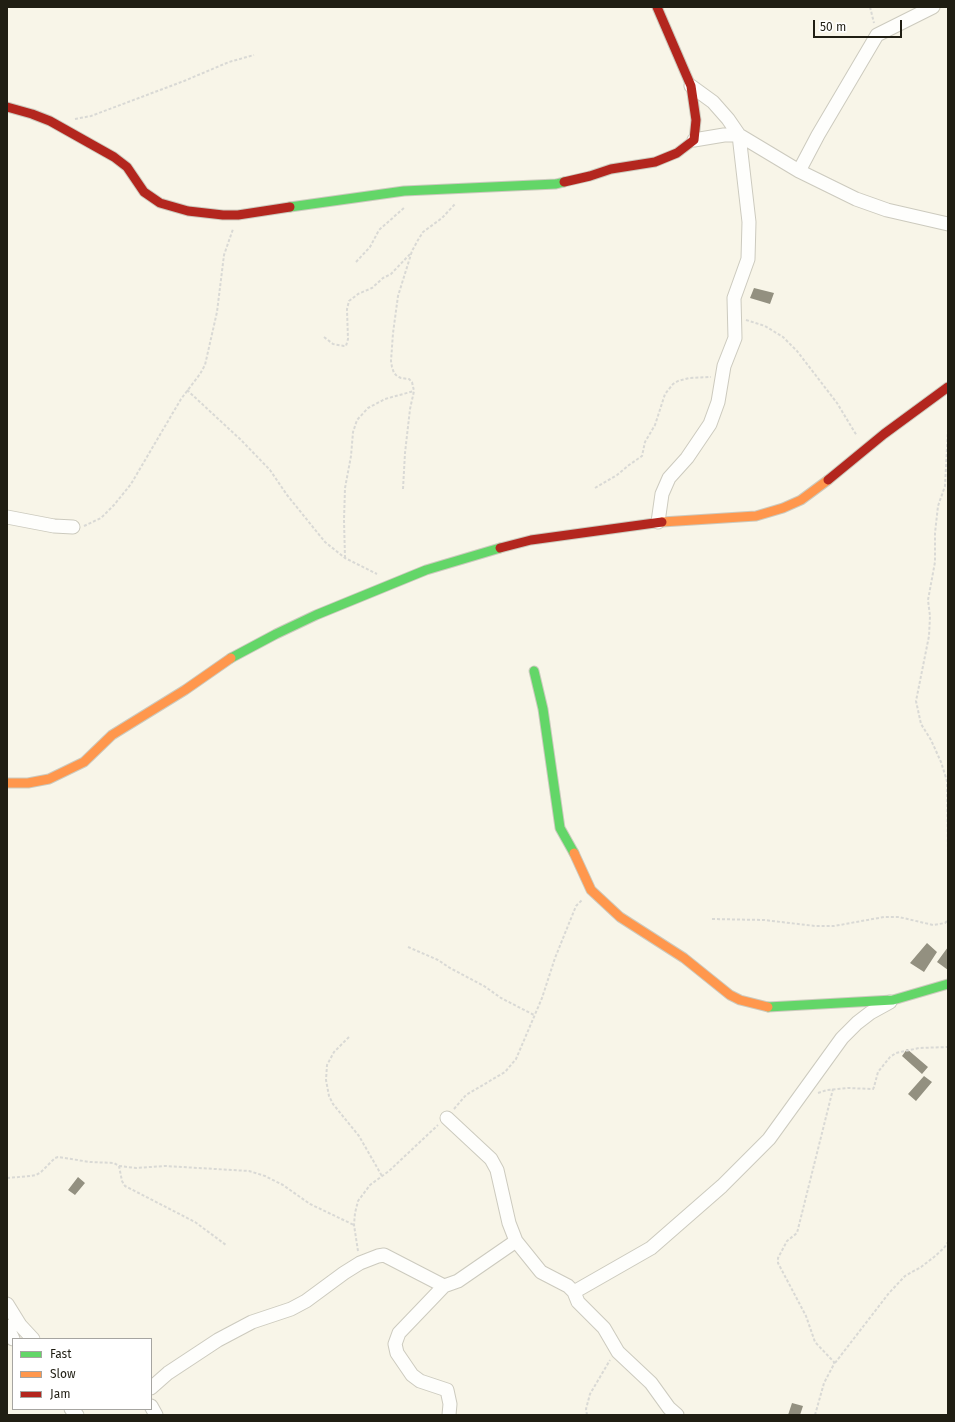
<!DOCTYPE html>
<html>
<head>
<meta charset="utf-8">
<style>
  body { margin:0 }
  #map { position:relative; width:955px; height:1422px; overflow:hidden; background:#f8f5e8; font-family:"Fira Sans",sans-serif }
  canvas { display:block }
  .frame { position:absolute; inset:0; border:8px solid #201e13; pointer-events:none }
  .legend { position:absolute; left:12px; top:1338px; width:140px; height:72px; box-sizing:border-box; background:#fff; border:1px solid #a6a5a1; margin:0; padding:5px 7px; list-style:none; font-size:12px; color:#201e13 }
  .legend li { display:flex; align-items:center; gap:8px; height:20px }
  .legend b { width:20px; border:1px solid #a6a5a1 }
  .scale { position:absolute; left:813px; top:20px; width:89px; height:18px; box-sizing:border-box; border:2px solid #201e13; border-top:0; padding-left:5px; font-size:12px; line-height:14px; white-space:nowrap; color:#201e13; -webkit-text-stroke:3px #fff; paint-order:stroke }
</style>
</head>
<body>
<div id="map">
<canvas width="955" height="1422"></canvas>
<div class="frame"></div>
<ul class="legend">
<li><b style="height:5px;background:#63d668"></b>Fast</li>
<li><b style="height:5px;background:#ff974d"></b>Slow</li>
<li><b style="height:5px;background:#b3261e"></b>Jam</li>
</ul>
<div class="scale">50 m</div>
</div>
<script>
const ctx = document.querySelector('canvas').getContext('2d');
ctx.lineJoin = 'round';
function paint(path, color) { ctx.fillStyle = color; ctx.fill(path, 'evenodd'); }
const poly = rows => new Path2D(rows.map(r => 'M' + r).join(''));
function trace(path, color, width, dash) { ctx.strokeStyle = color; ctx.lineWidth = width; ctx.lineCap = dash ? 'butt' : 'round'; ctx.setLineDash(dash || []); ctx.stroke(path); }
const building = poly([
  [754,288,774,293,770,304,750,298],
  [927,943,937,952,924,972,910,963],
  [948,947,948,970,937,962],
  [907,1049,928,1067,922,1074,902,1056],
  [924,1076,932,1082,916,1101,908,1094],
  [78,1177,85,1183,75,1195,68,1190],
  [792,1403,803,1406,800,1415,788,1415]
]);
const path = poly([
  [870,7,874,23],
  [75,119,91,116,184,81,229,62,254,55],
  [356,262,370,247,379,230,405,207],
  [746,320,765,326,783,337,797,351,837,403,857,436],
  [324,337,333,344,344,346,346,346,348,339,347,309,349,301,358,294,372,288,383,278,391,274,412,252],
  [187,390,241,440,270,470,287,495,325,542,345,558,377,574],
  [948,429,945,486,938,506,935,533,935,562,928,600,930,616,929,636,916,701,921,724,931,740,941,762,947,781,948,855],
  [595,488,617,475,629,465,642,456,645,442,655,425,665,394,673,384,678,381,689,378,711,377],
  [403,489,405,453,410,409,414,391,412,382,409,379,401,378,397,376,394,373,392,367,391,361,393,333,398,296,412,251,418,240,423,232,442,218,455,204],
  [84,526,101,518,114,505,131,484,181,399,200,374,205,365,217,312,224,255,233,229],
  [345,558,344,520,345,488,351,456,353,432,357,420,368,408,385,399,414,391],
  [712,919,764,920,815,926,834,926,884,917,899,917,933,925,945,923,948,920],
  [408,947,438,960,450,968,484,986,501,998,534,1015],
  [349,1037,334,1052,327,1065,326,1080,329,1096,333,1104,359,1136,382,1176],
  [818,1093,827,1090,848,1088,873,1089,874,1087,878,1072,890,1057,896,1053,919,1048,948,1047],
  [454,1109,466,1095,505,1072,516,1059,542,998,555,958,576,906,582,900],
  [119,1166,136,1168,165,1166,249,1171,265,1176,283,1185,310,1204,354,1225],
  [7,1178,30,1176,36,1175,41,1172,55,1158,58,1157,90,1162,114,1163,119,1166,122,1181,125,1186,195,1222,226,1245],
  [358,1251,354,1225,355,1213,358,1201,370,1185,389,1171,438,1125],
  [835,1363,889,1293,905,1276,921,1267,934,1257,944,1248,948,1242],
  [587,1415,586,1409,590,1394,610,1360],
  [815,1415,824,1383,834,1364,834,1362,815,1342,806,1316,778,1263,778,1258,787,1241,797,1233,833,1089]
]);
const street = poly([
  [694,140,724,135,739,135,799,171,856,199,887,210,948,224],
  [799,171,818,135,877,35,933,7],
  [7,517,54,526,73,527],
  [658,522,662,494,669,478,687,458,710,424,718,402,724,366,735,338,734,298,748,259,749,222,739,135,728,119,713,102,691,86],
  [447,1118,491,1159,497,1170,509,1223,516,1241,541,1272,568,1286,574,1292,578,1302,604,1328,618,1352,651,1383,669,1408,677,1415],
  [574,1292,651,1248,722,1186,769,1139,842,1038,857,1023,870,1013,890,1002],
  [7,1304,20,1325,33,1339],
  [7,1326,13,1339],
  [151,1388,168,1373,218,1340,252,1322,291,1309,306,1301,344,1273,360,1263,378,1256,384,1255,444,1286],
  [151,1406,156,1415],
  [71,1409,77,1415],
  [449,1415,450,1404,447,1390,420,1381,412,1375,397,1353,395,1344,399,1333,444,1286,458,1281,516,1241]
]);
const fast = poly([
  [290,207,404,191,556,184,564,182],
  [231,658,276,634,316,615,426,570,500,548],
  [534,671,543,709,560,828,574,853],
  [768,1007,893,1000,948,984]
]);
const slow = poly([
  [662,522,756,516,783,508,801,500,828,480],
  [7,783,28,783,49,779,84,762,112,735,185,690,231,658],
  [574,853,591,890,620,917,684,958,730,995,740,1000,768,1007]
]);
const jam = poly([
  [7,107,32,114,50,121,114,157,127,167,144,192,160,203,188,211,223,215,238,215,290,207],
  [564,182,590,176,611,169,655,162,677,153,694,140,696,120,691,86,657,7],
  [828,480,884,434,948,387],
  [500,548,531,540,662,522]
]);
paint(building, '#939080');
trace(street, '#cccabe', 15);
trace(fast, '#cccabe', 11);
trace(slow, '#cccabe', 11);
trace(jam, '#cccabe', 11);
trace(path, '#d9d9d5', 2, [3, 2]);
trace(street, '#fefefc', 13);
trace(fast, '#63d668', 9);
trace(slow, '#ff974d', 9);
trace(jam, '#b3261e', 9);
</script>
</body>
</html>
